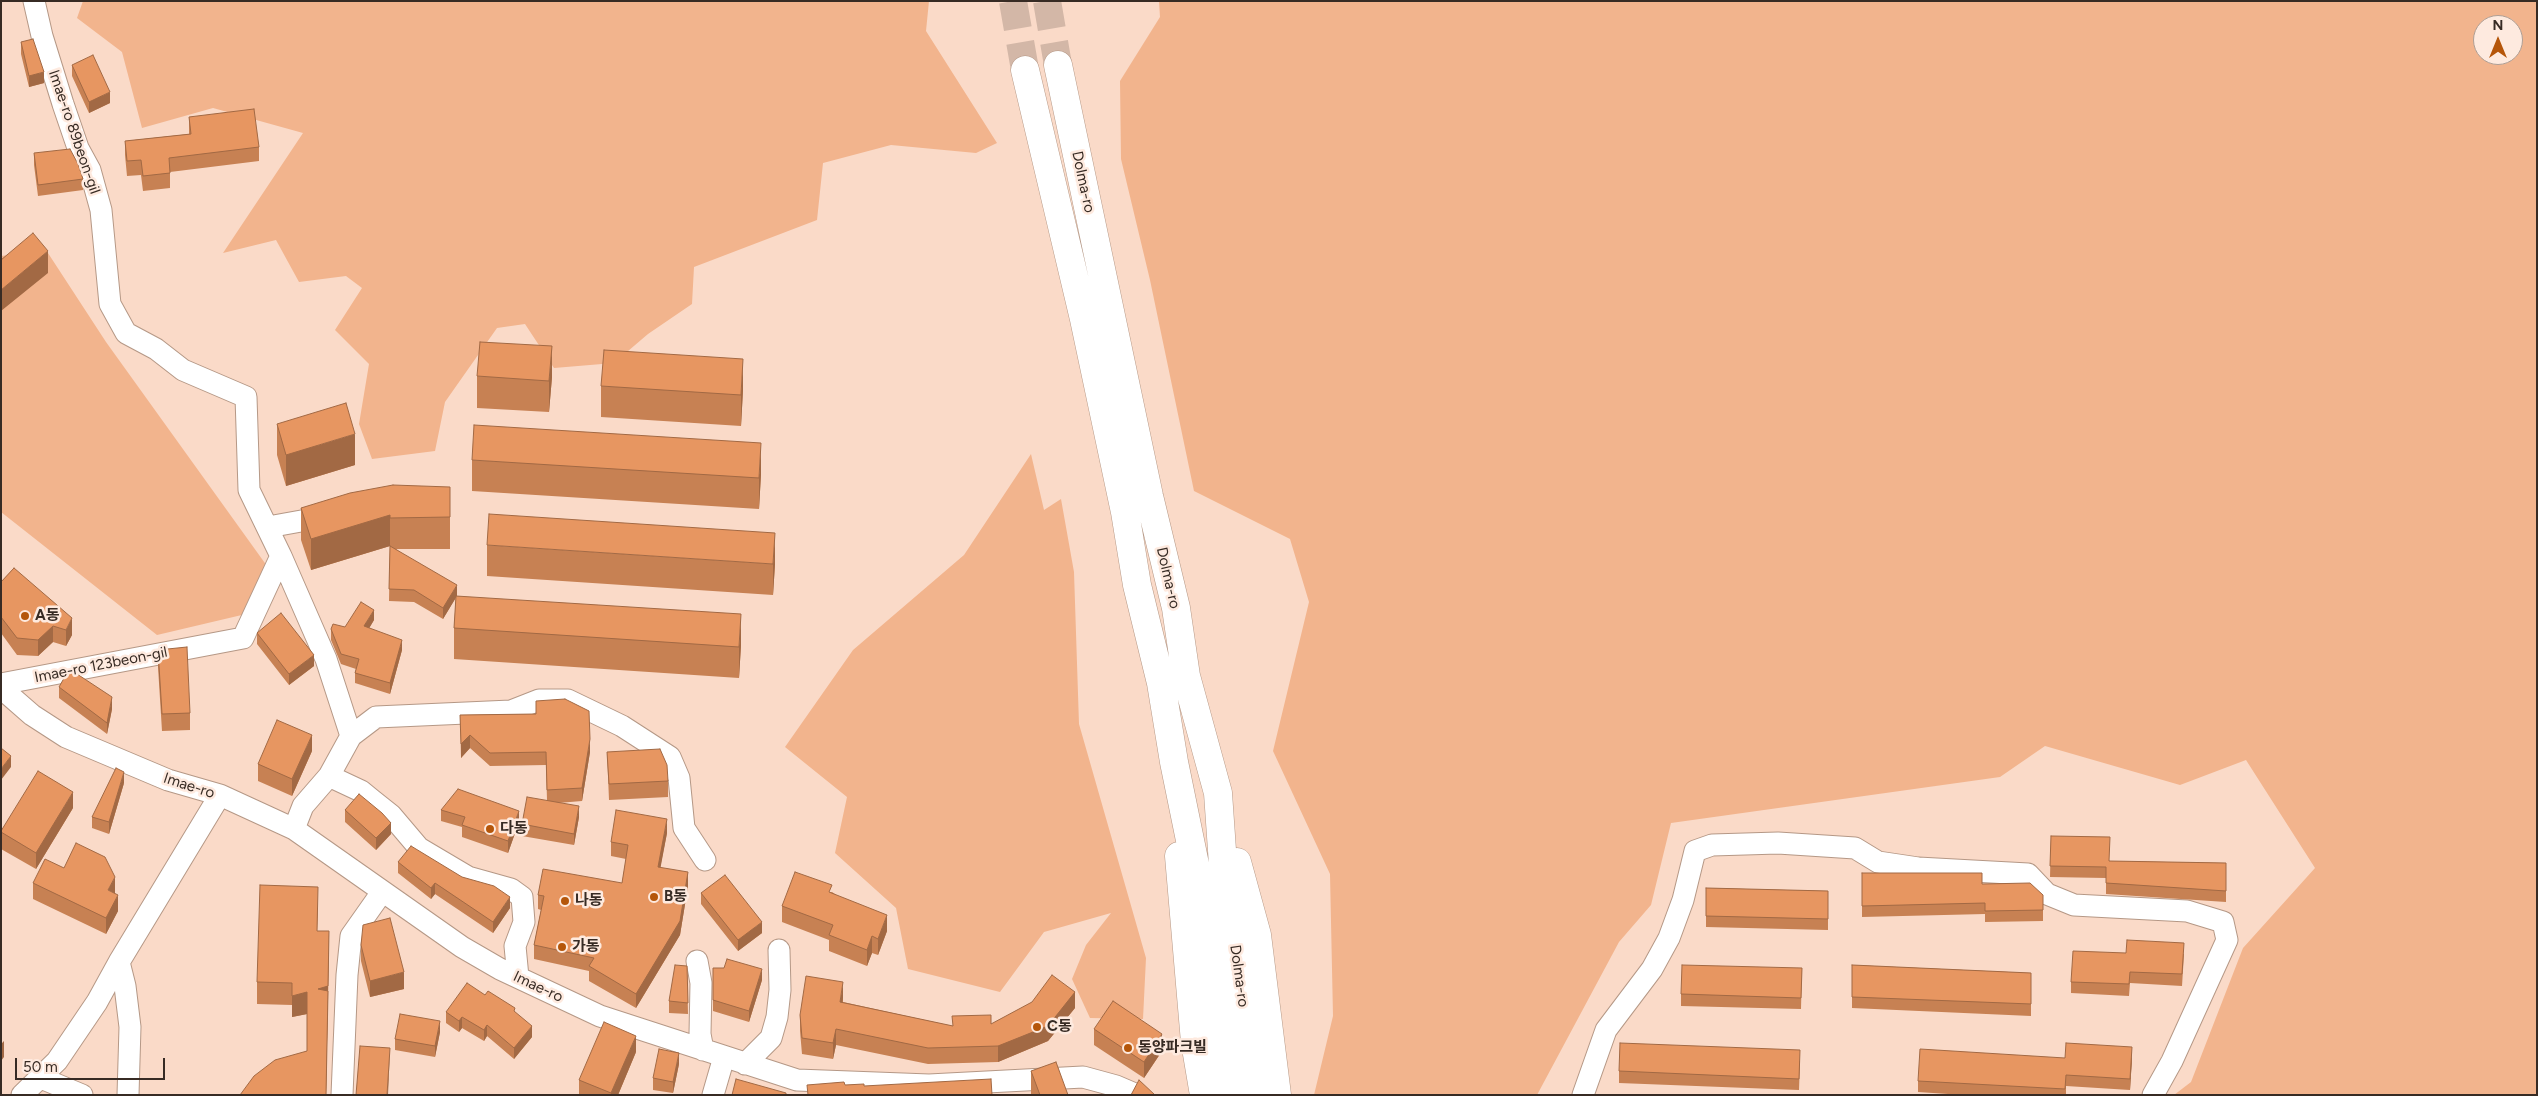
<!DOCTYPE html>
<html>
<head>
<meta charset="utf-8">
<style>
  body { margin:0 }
  #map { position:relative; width:2538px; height:1096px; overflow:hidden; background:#fadac8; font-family:Figtree,sans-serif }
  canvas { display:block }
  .frame { position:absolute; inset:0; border:2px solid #372b24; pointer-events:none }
  .north { position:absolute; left:2473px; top:15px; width:50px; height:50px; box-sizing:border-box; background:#feeadf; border:1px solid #ae9e94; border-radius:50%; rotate:0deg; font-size:14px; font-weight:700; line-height:20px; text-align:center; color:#372b24 }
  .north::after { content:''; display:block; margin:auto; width:18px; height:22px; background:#b5560a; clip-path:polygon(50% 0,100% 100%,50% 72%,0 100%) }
  .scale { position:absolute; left:15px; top:1058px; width:150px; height:22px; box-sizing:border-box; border:2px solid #372b24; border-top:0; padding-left:6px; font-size:15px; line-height:18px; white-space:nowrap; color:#372b24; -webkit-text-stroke:4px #feeadf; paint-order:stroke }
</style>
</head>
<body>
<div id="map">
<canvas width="2538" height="1096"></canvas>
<div class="frame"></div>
<div class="north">N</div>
<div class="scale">50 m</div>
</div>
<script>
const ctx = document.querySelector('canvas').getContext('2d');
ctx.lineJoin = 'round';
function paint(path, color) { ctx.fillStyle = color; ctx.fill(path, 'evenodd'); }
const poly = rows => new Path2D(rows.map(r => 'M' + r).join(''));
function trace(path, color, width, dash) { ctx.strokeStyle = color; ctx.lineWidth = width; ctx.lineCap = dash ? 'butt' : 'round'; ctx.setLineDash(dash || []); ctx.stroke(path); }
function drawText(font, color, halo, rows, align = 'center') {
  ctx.font = font + ' Figtree,"Noto Sans KR",sans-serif'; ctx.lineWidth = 5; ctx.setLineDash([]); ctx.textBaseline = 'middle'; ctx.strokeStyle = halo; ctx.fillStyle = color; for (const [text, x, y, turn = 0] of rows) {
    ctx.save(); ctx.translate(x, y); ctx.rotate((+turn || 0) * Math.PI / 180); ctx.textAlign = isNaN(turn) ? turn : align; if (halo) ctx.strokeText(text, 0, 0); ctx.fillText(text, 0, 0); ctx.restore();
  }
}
const green = poly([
  [83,1,929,1,926,31,997,143,976,153,891,145,823,163,817,220,694,267,692,304,648,334,614,363,554,368,525,324,497,328,445,402,435,451,372,459,359,424,369,364,335,330,362,288,346,276,299,282,276,240,223,253,303,133,213,108,142,128,122,52,77,18],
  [1159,1,2537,1,2537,1095,2174,1095,2191,1082,2243,948,2315,868,2246,760,2180,785,2045,746,2000,777,1671,823,1651,905,1619,942,1537,1095,1314,1095,1333,1016,1330,874,1273,751,1309,602,1290,539,1194,491,1150,280,1121,159,1120,81,1160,17],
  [2483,25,2513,25,2513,55,2483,55],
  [46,250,106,342,267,566,246,614,157,635,1,512,1,256],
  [1031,454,1044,510,1061,499,1074,572,1079,724,1146,958,1143,1019,1090,1018,1072,979,1086,945,1111,913,1044,932,1000,992,908,969,896,908,835,853,847,797,785,747,853,650,964,555]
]);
const primaryTunnel = poly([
  [1013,1,1025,70],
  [1047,1,1058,65]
]);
const minor = poly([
  [268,527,329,516],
  [281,556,326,659,351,736],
  [1,684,243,638,281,556,249,490,246,397,183,370,156,349,126,333,110,304,101,210,90,170,78,148,63,104,42,36,34,1],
  [1,688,32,715,66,737,168,780,220,795,294,829,462,947,500,969,600,1016,797,1080,929,1085,1083,1077,1116,1086,1137,1095],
  [329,776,361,791,372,800,391,815,419,848,468,877,511,889,522,897,524,922,515,946,518,977],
  [294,829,303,806,329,776,351,736,376,717,511,711,539,700,568,700,622,726,670,757,679,778,684,828,705,860],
  [697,961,701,983,700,1034,703,1050],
  [119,962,125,986,130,1027,128,1095],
  [745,1064,771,1038,777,1017,780,990,779,950],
  [41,1078,82,1095],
  [22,1095,57,1061,97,1002,119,962,220,795],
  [342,1095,347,975,351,936,382,892],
  [713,1095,724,1057],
  [1583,1095,1606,1030,1652,969,1669,938,1683,900,1695,851,1712,845,1778,843,1855,848,1878,862,1918,868,2028,874,2047,894,2074,905,2187,911,2223,922,2227,940,2172,1061,2153,1095]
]);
const primary = poly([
  [1058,65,1149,496,1176,608,1186,676,1218,793,1224,879,1242,993,1254,1095],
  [1025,70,1084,319,1125,512,1137,585,1161,683,1174,762,1210,938,1229,1095],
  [1179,856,1195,1042,1204,1095],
  [1237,862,1257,935,1277,1095]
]);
const wall = poly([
  [21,42,44,83,29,87,21,54],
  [72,65,110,103,89,113,72,76],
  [189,117,259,147,259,161,170,172,170,188,143,191,141,175,127,176,125,155,125,141,189,134],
  [34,153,83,179,83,190,38,196,34,165],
  [477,376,552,377,549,412,477,408],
  [601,386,743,390,741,426,601,417],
  [277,424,355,465,286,486,277,455],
  [472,460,761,474,759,509,472,491],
  [450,487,450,549,396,549,457,596,741,645,739,678,454,659,454,628,456,597,443,619,414,602,389,601,390,546,311,570,301,540,301,508],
  [487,545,775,564,773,595,487,576],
  [14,568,72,635,66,646,53,642,38,656,17,655,1,633,1,582],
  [374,620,369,628,402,650,390,694,355,683,355,673,356,669,341,664,331,640,331,629,345,627],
  [257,633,314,666,289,685,257,644],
  [158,650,190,713,190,730,162,731,158,667],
  [59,687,112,709,107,734,59,698],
  [536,701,590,752,582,801,558,803,579,817,574,845,522,836,522,824,547,800,546,765,490,766,470,748,461,758,460,715,536,714],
  [312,751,292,796,258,781,258,764],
  [607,752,668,781,668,797,609,800],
  [124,783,109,834,92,828,92,817],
  [73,808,36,869,1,849,1,831],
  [345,810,391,834,376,850,345,822],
  [441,810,519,822,508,853,462,837,462,827,441,821],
  [667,833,660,868,688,886,680,935,636,1008,589,981,589,971,534,959,534,945,541,910,538,909,538,895,622,883,626,859,611,856,611,842],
  [2051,836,2110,861,2226,863,2226,902,2106,894,2106,878,2050,877],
  [398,862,510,908,493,933,435,894,431,899,398,873],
  [1862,873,1982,884,2043,895,2043,921,1985,922,1985,914,1862,917],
  [33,883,115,893,118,911,106,934,33,899],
  [1706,888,1828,891,1828,930,1706,927],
  [832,892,887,931,878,955,872,953,867,966,829,951,829,940,782,922,782,906],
  [701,893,762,933,738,951,701,904],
  [318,908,317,931,329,953,326,1095,240,1095,307,1051,307,1014,292,1017,292,1005,257,1004,257,982],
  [361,945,404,989,370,997,361,961],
  [2126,953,2184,954,2182,986,2130,983,2129,996,2071,993,2071,982],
  [1852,965,2031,973,2031,1016,1852,1008],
  [687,966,688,1014,669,1013,669,1001],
  [713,968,724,968,762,980,749,1022,713,1011],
  [1802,968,1801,1009,1681,1006,1681,994],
  [485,995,515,1012,532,1037,514,1059,487,1036,484,1041,462,1028,459,1032,446,1023,446,1012],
  [843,998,843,1002,952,1026,991,1024,1075,1008,1048,1041,998,1062,928,1064,836,1045,833,1059,802,1054,800,1031,800,1015],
  [1094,1029,1162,1051,1144,1078,1094,1045],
  [440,1032,435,1057,395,1050,395,1039],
  [636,1052,618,1095,579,1095,579,1080],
  [2065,1058,2132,1058,2130,1090,2066,1086,2066,1095,1963,1095,1918,1092,1918,1081],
  [1800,1061,1799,1090,1619,1083,1619,1071],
  [679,1064,673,1093,653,1090,653,1078],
  [1031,1071,1068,1095,1031,1095]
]);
const shadedWall = poly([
  [44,72,44,83,29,87,29,76],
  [110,92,110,103,89,113,89,102],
  [48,251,48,273,1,311,1,290],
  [552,346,552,377,549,412,549,381],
  [743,359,743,390,741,426,741,395],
  [355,434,355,465,286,486,286,455],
  [761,443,761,474,759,509,759,478],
  [390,515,390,546,311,570,311,539],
  [775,533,775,564,773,595,773,564],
  [457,585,457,596,443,619,443,608],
  [374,610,374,620,364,637,364,626],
  [741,614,741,645,739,678,739,647],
  [72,618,72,635,66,646,66,630],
  [53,626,53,642,38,656,38,640],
  [402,640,402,650,390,694,390,683],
  [314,655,314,666,289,685,289,674],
  [112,697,112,709,107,734,107,723],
  [312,735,312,751,292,796,292,779],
  [470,735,470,748,461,758,461,744],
  [590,739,590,752,582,801,582,788],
  [11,756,11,767,1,780,1,769],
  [124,772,124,783,109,834,109,822],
  [73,792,73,808,36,869,36,853],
  [579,806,579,817,574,845,574,834],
  [519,811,519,822,508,853,508,841],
  [667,819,667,833,658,881,658,867],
  [391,823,391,834,376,850,376,838],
  [688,872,688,886,680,935,636,1008,636,994],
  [115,877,115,894,108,890],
  [435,883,435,894,431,899,431,888],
  [118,895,118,911,106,934,106,918],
  [510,897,510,908,493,933,493,922],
  [887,915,887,931,878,955,878,939],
  [762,922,762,933,738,951,738,940],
  [329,931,326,1095,318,989],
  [872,936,872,953,867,966,867,950],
  [762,969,762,980,749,1022,749,1011],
  [404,972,404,989,370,997,370,981],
  [843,982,843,998,840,1018,840,1002],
  [307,992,307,1014,292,1017,292,996],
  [1075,992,1075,1008,1048,1041,998,1062,998,1046],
  [462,1017,462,1028,459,1032,459,1021],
  [440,1021,440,1032,435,1057,435,1046],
  [487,1025,487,1036,484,1041,484,1030],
  [532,1026,532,1037,514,1059,514,1048],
  [836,1029,836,1045,833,1059,833,1043],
  [1162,1034,1162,1051,1144,1078,1144,1062],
  [636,1036,636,1052,618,1095,611,1095,611,1093],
  [4,1041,4,1057,1,1061,1,1044],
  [2132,1047,2132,1058,2130,1090,2130,1079],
  [390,1048,388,1095,387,1095],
  [679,1053,679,1064,673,1093,673,1082]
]);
const building = poly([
  [33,39,44,72,29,76,21,42,33,39],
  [93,55,110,92,89,102,72,65,93,55],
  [254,109,259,147,169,158,170,173,143,176,141,160,127,161,125,141,191,134,189,117,254,109],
  [70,149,78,164,83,179,38,185,34,153,70,149],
  [33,233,48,251,1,290,1,260,33,233],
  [480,342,552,346,549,381,477,376,480,342],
  [604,350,743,359,741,395,601,386,604,350],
  [346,403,355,434,286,455,277,424,346,403],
  [474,425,761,443,759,478,472,460,474,425],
  [393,485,450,487,450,517,390,518,390,515,311,539,301,508,350,493,393,485],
  [489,514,775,533,773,564,487,545,489,514],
  [390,546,457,585,443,608,414,590,389,589,390,546],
  [14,568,72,618,66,630,53,626,38,640,17,638,1,617,1,582,14,568],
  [456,596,741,614,739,647,454,628,456,596],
  [361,602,374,610,364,626,402,640,390,683,355,673,359,659,341,654,331,629,333,624,345,627,361,602],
  [281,613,314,655,289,674,257,633,281,613],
  [187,647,190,713,162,714,158,650,187,647],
  [74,672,112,697,107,723,59,687,67,673,74,672],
  [565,699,589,711,590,739,582,788,547,790,546,752,490,753,470,735,461,744,460,715,536,714,536,701,565,699],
  [277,720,312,735,292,779,258,764,277,720],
  [1,748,11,756,1,769,1,748],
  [660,749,667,765,668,781,609,784,607,752,660,749],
  [116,768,124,772,109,822,92,817,116,768],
  [38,771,73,792,36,853,1,832,1,831,38,771],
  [458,789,519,811,508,841,462,825,465,817,441,810,458,789],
  [359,794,382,813,391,823,376,838,345,810,359,794],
  [527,797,579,806,574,834,522,824,527,797],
  [616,810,667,819,658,867,688,872,680,921,636,994,589,966,594,958,534,945,544,896,538,895,543,869,622,883,628,845,611,842,616,810],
  [2051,836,2110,837,2109,861,2226,863,2226,891,2106,883,2106,867,2050,866,2051,836],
  [76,843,105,857,115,877,108,890,118,895,106,918,33,883,45,859,64,868,76,843],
  [411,846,462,877,494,886,510,897,493,922,435,883,431,888,398,862,411,846],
  [795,872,832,885,829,892,887,915,878,939,872,936,867,950,829,935,833,925,782,906,795,872],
  [1862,873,1982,873,1982,884,2030,883,2043,895,2043,910,1985,911,1985,903,1862,906,1862,873],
  [725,875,762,922,738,940,701,893,725,875],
  [260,885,318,887,317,931,329,931,328,986,318,989,328,991,326,1095,240,1095,254,1076,275,1060,307,1051,307,992,292,996,292,983,257,982,260,885],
  [1706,888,1828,891,1828,919,1706,916,1706,888],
  [390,918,404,972,370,981,361,945,363,925,390,918],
  [2127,940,2184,943,2182,974,2130,972,2129,984,2071,982,2073,951,2126,953,2127,940],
  [727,959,762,969,749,1011,713,1000,713,968,724,968,727,959],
  [675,965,687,966,688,1003,669,1001,675,965],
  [1682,965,1802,968,1801,998,1681,994,1682,965],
  [1852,965,2031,973,2031,1004,1852,997,1852,965],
  [1052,975,1075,992,1048,1026,998,1046,928,1048,836,1029,833,1043,802,1038,800,1015,806,976,843,982,840,1002,953,1026,952,1016,991,1015,991,1024,1032,1002,1052,975],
  [467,983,485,995,488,991,515,1008,514,1011,532,1026,514,1048,487,1025,484,1030,462,1017,459,1021,446,1012,467,983],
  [1113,1001,1162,1034,1144,1062,1094,1029,1113,1001],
  [400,1014,440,1021,435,1046,395,1039,400,1014],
  [604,1022,636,1036,611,1093,579,1080,604,1022],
  [1620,1043,1800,1050,1799,1079,1619,1071,1620,1043],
  [2066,1043,2132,1047,2130,1079,2066,1075,2065,1089,1918,1081,1920,1049,2065,1058,2066,1043],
  [360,1046,390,1048,387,1095,356,1095,360,1046],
  [659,1049,679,1053,673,1082,653,1078,659,1049],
  [1056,1062,1068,1095,1040,1095,1031,1071,1056,1062],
  [736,1079,786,1093,786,1095,732,1095,736,1079],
  [991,1079,992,1095,808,1095,807,1085,844,1082,845,1085,864,1084,864,1086,991,1079],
  [1139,1080,1155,1095,1131,1095,1139,1080]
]);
const markers = [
  [25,616,5,"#b5560a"],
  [490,829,5,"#b5560a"],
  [654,897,5,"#b5560a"],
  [565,901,5,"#b5560a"],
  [562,947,5,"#b5560a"],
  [1037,1027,5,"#b5560a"],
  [1128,1048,5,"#b5560a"]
];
const streetNames = [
  ["Imae-ro 89beon-gil",74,132,71],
  ["Dolma-ro",1083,182,78],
  ["Dolma-ro",1168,578,77],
  ["Imae-ro 123beon-gil",101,665,-11],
  ["Imae-ro",189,786,18],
  ["Dolma-ro",1239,976,82],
  ["Imae-ro",538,987,25]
];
const poiNames = [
  ["A동",35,616],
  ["다동",500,829],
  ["B동",664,897],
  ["나동",575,901],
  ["가동",572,947],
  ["C동",1047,1027],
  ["동양파크빌",1138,1048]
];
paint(green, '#f2b48d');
trace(primaryTunnel, '#d3b7a7', 28, [28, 14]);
trace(minor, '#b59886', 23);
trace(primary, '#b59886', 29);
trace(minor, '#fff', 21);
trace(primary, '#fff', 28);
paint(wall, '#c78153');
paint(shadedWall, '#a26944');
paint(building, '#e79661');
trace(building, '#a26944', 1);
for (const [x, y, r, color] of markers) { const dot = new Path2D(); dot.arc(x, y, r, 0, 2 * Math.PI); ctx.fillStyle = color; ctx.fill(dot); trace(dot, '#feeadf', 2); }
drawText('15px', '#372b24', '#feeadf', streetNames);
drawText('bold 15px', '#372b24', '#feeadf', poiNames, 'left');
</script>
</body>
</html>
